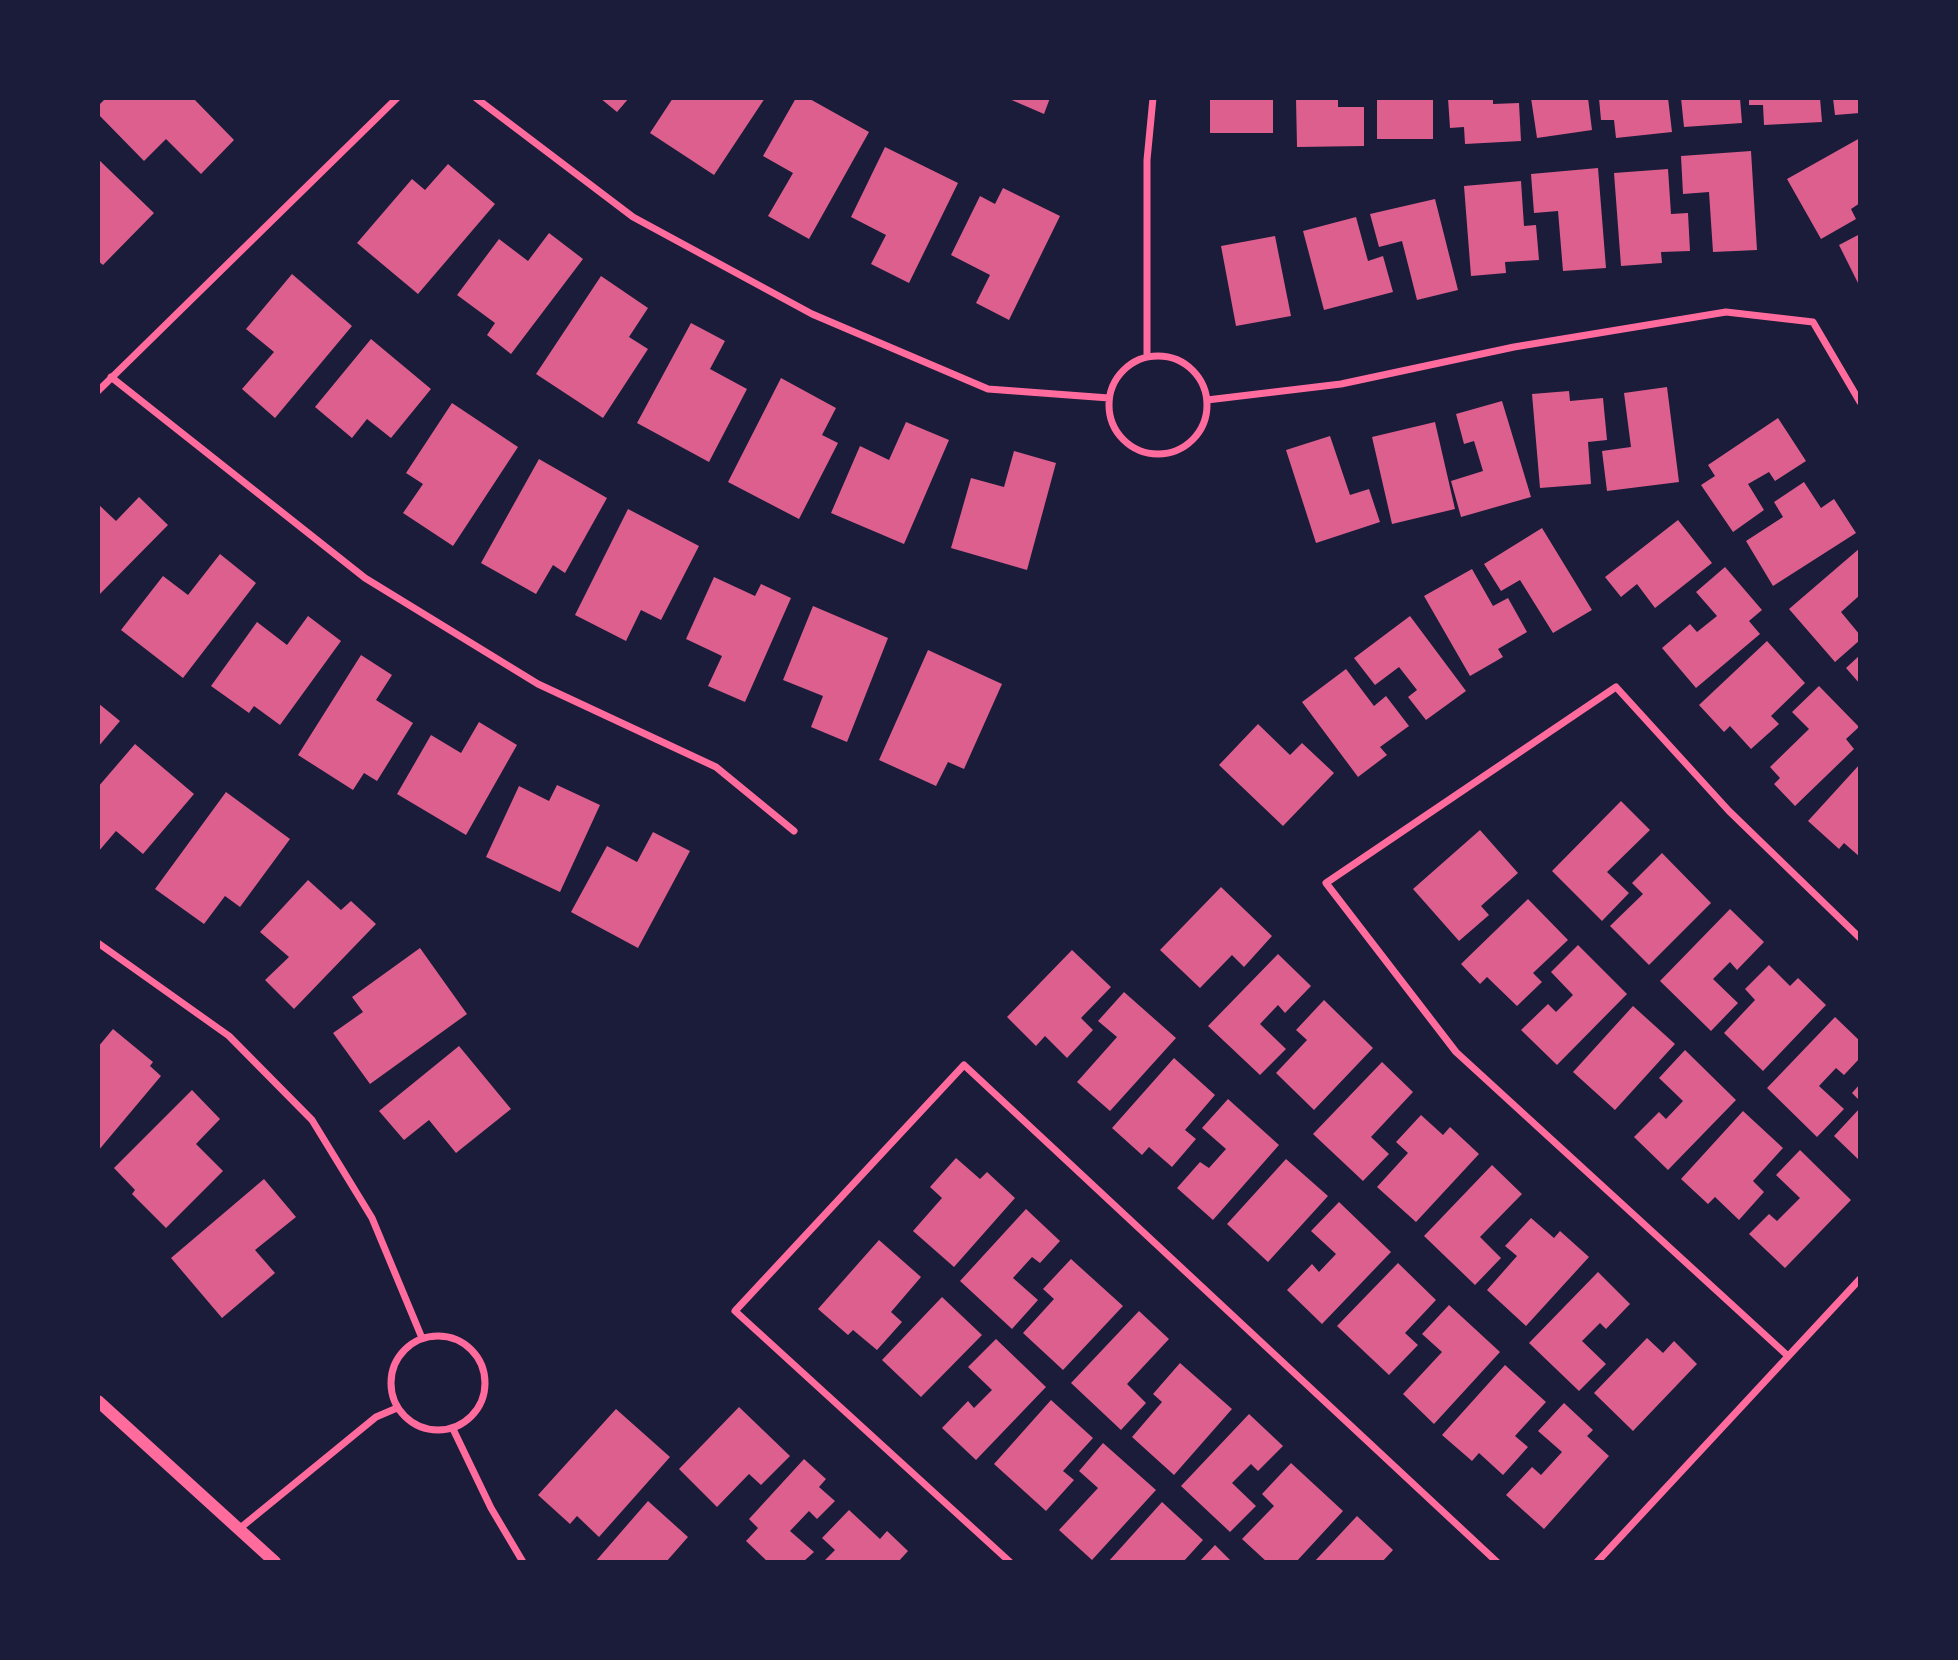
<!DOCTYPE html>
<html>
<head>
<meta charset="utf-8">
<style>
  body { margin:0 }
  #map { position:relative; width:1958px; height:1660px; overflow:hidden; background:#1b1b3a; font-family:Merriweather,serif }
  canvas { display:block }
  .frame { position:absolute; inset:0; border:100px solid #1b1b3a; pointer-events:none }
</style>
</head>
<body>
<div id="map">
<canvas width="1958" height="1660"></canvas>
<div class="frame"></div>
</div>
<script>
const ctx = document.querySelector('canvas').getContext('2d');
ctx.lineJoin = 'round';
function paint(path, color) { ctx.fillStyle = color; ctx.fill(path, 'evenodd'); }
const poly = rows => new Path2D(rows.map(r => 'M' + r).join(''));
function trace(path, color, width, dash) { ctx.strokeStyle = color; ctx.lineWidth = width; ctx.lineCap = dash ? 'butt' : 'round'; ctx.setLineDash(dash || []); ctx.stroke(path); }
const building = poly([
  [106,98,193,98,234,140,201,174,166,139,144,161,98,114,98,106],
  [600,98,629,98,617,112],
  [673,98,765,98,714,175,650,133],
  [796,98,808,98,869,132,809,239,768,216,793,173,763,156],
  [1007,98,1050,98,1044,114],
  [1210,98,1273,98,1273,133,1210,133],
  [1296,98,1338,98,1338,107,1364,107,1364,146,1297,147],
  [1377,98,1433,98,1433,139,1377,139],
  [1448,98,1493,98,1493,104,1519,103,1521,141,1465,144,1464,127,1450,128],
  [1531,98,1588,98,1592,130,1537,138],
  [1599,98,1668,98,1672,132,1616,138,1614,120,1601,120],
  [1681,98,1740,98,1742,123,1684,127],
  [1749,98,1820,98,1822,122,1764,125,1763,105,1749,105],
  [1833,98,1860,98,1860,113,1835,115],
  [1860,138,1860,203,1851,209,1856,219,1821,239,1787,179],
  [885,147,958,183,909,283,871,264,886,235,851,217],
  [1751,151,1757,250,1713,252,1709,192,1683,194,1681,156],
  [98,159,154,213,103,265,98,261],
  [448,164,495,204,418,294,357,243,412,179,425,190],
  [1598,168,1606,268,1563,271,1558,211,1534,213,1531,174],
  [1668,169,1671,214,1688,213,1690,251,1661,252,1662,263,1621,266,1614,173],
  [1521,181,1524,226,1536,225,1539,260,1505,262,1506,273,1471,276,1464,186],
  [1003,188,1060,216,1009,320,976,303,990,275,951,255,980,196,995,204],
  [1435,199,1458,290,1417,300,1402,241,1379,247,1370,214],
  [1356,217,1368,261,1383,256,1393,292,1324,310,1303,231],
  [549,233,583,259,511,354,487,335,495,323,457,295,499,239,528,261],
  [1860,234,1860,287,1839,245],
  [1275,236,1291,316,1236,326,1221,246],
  [292,274,352,326,275,418,242,389,274,352,246,329],
  [601,276,648,308,629,337,648,349,603,418,536,374],
  [691,323,725,341,710,369,747,389,709,462,637,423],
  [371,339,431,389,391,438,367,419,352,438,315,407],
  [781,378,836,408,822,435,838,443,799,519,728,482],
  [1667,387,1679,482,1607,491,1602,451,1631,447,1624,393],
  [1569,391,1570,401,1603,398,1607,440,1588,442,1591,484,1540,488,1532,394],
  [1502,401,1531,497,1461,517,1451,481,1483,471,1474,441,1464,444,1456,414],
  [452,403,518,447,453,546,403,513,423,484,406,473],
  [1778,418,1806,461,1775,481,1769,472,1748,484,1764,510,1733,532,1701,485,1715,476,1708,465],
  [906,422,949,440,904,544,831,513,860,446,889,460],
  [1435,422,1455,509,1392,524,1372,437],
  [1330,436,1350,495,1369,489,1380,522,1316,543,1286,450],
  [1014,451,1056,463,1027,570,951,548,971,478,1004,487],
  [539,459,607,498,565,573,553,565,536,594,481,563],
  [1804,482,1821,508,1834,499,1856,533,1773,586,1746,541,1783,517,1774,502],
  [139,497,168,525,98,596,98,504,116,521],
  [628,509,699,546,661,620,641,610,626,641,575,615],
  [1678,520,1712,563,1655,608,1637,584,1621,597,1605,577],
  [1542,528,1592,610,1553,633,1520,580,1501,591,1484,564],
  [1860,548,1860,595,1841,612,1860,635,1860,640,1835,662,1789,609],
  [220,554,256,583,183,678,121,630,163,576,188,595],
  [1725,567,1762,610,1749,621,1760,634,1696,688,1662,648,1690,624,1697,632,1717,616,1696,592],
  [1472,569,1493,606,1508,598,1527,632,1498,649,1503,657,1470,676,1424,596],
  [714,577,755,596,761,584,791,598,745,702,708,686,722,656,686,639],
  [813,606,888,638,847,742,811,727,823,696,783,680],
  [308,616,341,641,280,725,254,706,249,713,211,686,257,622,287,645],
  [1410,616,1466,691,1426,720,1408,697,1417,690,1399,667,1375,685,1354,658],
  [1767,641,1805,683,1771,716,1779,724,1751,749,1730,726,1724,732,1699,705],
  [928,650,1002,684,964,769,948,762,936,786,879,760],
  [361,655,392,675,376,700,413,723,377,781,364,773,353,790,298,755],
  [1860,655,1860,684,1846,668],
  [1346,669,1374,706,1386,696,1409,726,1380,747,1387,755,1358,777,1302,702],
  [1819,686,1859,727,1846,739,1854,749,1795,806,1774,784,1780,778,1770,767,1809,729,1792,712],
  [98,703,120,721,98,747],
  [479,722,517,745,466,835,397,794,431,735,461,753],
  [1258,724,1290,755,1302,743,1334,773,1283,826,1219,765],
  [135,744,194,794,143,854,116,831,98,852,98,787],
  [1860,764,1860,857,1844,843,1839,849,1808,821],
  [557,785,600,805,560,892,486,857,519,786,549,801],
  [226,792,290,839,240,907,225,896,204,924,155,889],
  [1621,801,1650,830,1607,872,1629,893,1602,921,1552,871],
  [1480,830,1518,873,1481,906,1489,915,1459,941,1413,889],
  [653,832,690,851,638,948,571,912,607,846,637,862],
  [1662,853,1711,903,1649,965,1610,926,1643,894,1632,883],
  [308,880,341,910,351,901,376,924,294,1009,265,980,289,957,260,932],
  [1221,887,1272,936,1244,967,1232,955,1200,988,1160,950],
  [1528,899,1568,940,1533,973,1542,982,1517,1006,1487,977,1480,984,1461,964],
  [1730,909,1764,942,1737,970,1730,962,1713,979,1738,1003,1711,1031,1660,981],
  [1578,945,1627,994,1557,1065,1521,1030,1548,1004,1556,1012,1573,995,1551,972],
  [420,948,467,1014,370,1084,333,1033,363,1012,352,997],
  [1072,950,1111,987,1081,1018,1093,1030,1067,1058,1045,1036,1036,1046,1007,1017],
  [1278,954,1311,986,1285,1013,1278,1005,1260,1024,1286,1049,1260,1075,1208,1026],
  [1769,965,1790,986,1798,978,1826,1005,1763,1071,1724,1033,1755,1000,1745,989],
  [1124,992,1176,1038,1110,1111,1077,1082,1117,1037,1098,1021],
  [1324,1000,1373,1048,1314,1110,1276,1073,1307,1040,1296,1030],
  [1633,1006,1675,1044,1615,1110,1573,1072],
  [1835,1017,1860,1041,1860,1058,1844,1075,1836,1068,1819,1086,1844,1109,1817,1137,1767,1088],
  [113,1029,153,1062,150,1066,161,1076,98,1151,98,1047],
  [459,1046,511,1109,456,1153,429,1120,404,1140,379,1111],
  [1685,1050,1736,1100,1668,1170,1634,1137,1659,1112,1666,1119,1683,1101,1659,1078],
  [1174,1058,1215,1095,1185,1130,1196,1139,1172,1167,1149,1147,1142,1155,1112,1128],
  [1382,1062,1413,1092,1371,1137,1389,1154,1363,1181,1313,1134],
  [1860,1084,1860,1101,1852,1093],
  [192,1090,220,1119,196,1144,223,1171,166,1228,132,1194,135,1190,114,1168],
  [1228,1099,1279,1145,1213,1220,1177,1188,1200,1162,1209,1168,1226,1149,1202,1128],
  [1860,1108,1860,1161,1834,1136],
  [1743,1111,1783,1148,1753,1181,1764,1192,1739,1220,1715,1197,1708,1204,1681,1179],
  [1421,1115,1443,1135,1450,1127,1479,1154,1416,1222,1377,1187,1408,1153,1396,1142],
  [1800,1150,1851,1200,1785,1268,1749,1234,1769,1214,1777,1221,1800,1198,1776,1175],
  [956,1158,980,1179,987,1172,1015,1198,954,1267,913,1231,942,1198,930,1187],
  [1286,1159,1328,1196,1268,1262,1227,1224],
  [1492,1165,1522,1194,1480,1237,1501,1258,1475,1285,1424,1236],
  [264,1179,296,1217,255,1250,275,1273,222,1318,171,1258],
  [1339,1202,1391,1252,1322,1324,1287,1290,1312,1264,1319,1272,1336,1254,1311,1231],
  [1026,1209,1060,1241,1040,1263,1032,1257,1013,1278,1038,1300,1012,1329,960,1281],
  [1531,1218,1554,1238,1560,1231,1589,1257,1526,1326,1487,1290,1517,1256,1505,1246],
  [879,1240,921,1277,891,1312,902,1322,877,1350,853,1330,848,1335,818,1309],
  [1071,1259,1123,1306,1063,1370,1023,1333,1054,1299,1043,1289],
  [1398,1263,1436,1300,1405,1333,1418,1345,1389,1375,1337,1326],
  [1598,1272,1630,1304,1606,1329,1600,1323,1582,1341,1606,1364,1579,1391,1529,1343],
  [942,1297,982,1335,921,1397,882,1360],
  [1449,1305,1500,1352,1434,1424,1403,1394,1442,1352,1422,1334],
  [1139,1311,1169,1339,1127,1384,1146,1403,1121,1430,1071,1383],
  [1647,1338,1663,1353,1674,1341,1697,1364,1633,1431,1594,1393],
  [996,1339,1046,1387,976,1460,942,1428,968,1401,974,1408,992,1390,968,1367],
  [1180,1363,1232,1409,1174,1475,1132,1437,1162,1402,1153,1394],
  [1505,1365,1546,1402,1515,1436,1528,1447,1503,1475,1479,1453,1472,1461,1442,1435],
  [1051,1400,1093,1438,1063,1471,1074,1480,1046,1511,994,1464],
  [1564,1403,1593,1430,1587,1436,1609,1456,1544,1529,1506,1495,1532,1467,1541,1475,1562,1452,1538,1431],
  [739,1407,790,1456,761,1485,749,1474,717,1507,679,1469],
  [616,1409,670,1457,599,1537,577,1516,570,1524,538,1495],
  [1249,1414,1283,1446,1258,1471,1251,1464,1232,1483,1256,1506,1230,1532,1181,1486],
  [1103,1443,1156,1490,1092,1560,1059,1530,1098,1488,1079,1471],
  [804,1459,826,1479,819,1487,835,1501,817,1519,809,1511,790,1531,814,1552,803,1562,768,1562,746,1541,758,1528,749,1519],
  [1291,1463,1343,1511,1296,1562,1267,1562,1242,1539,1274,1506,1262,1494],
  [648,1501,688,1537,666,1562,595,1562],
  [1162,1502,1203,1540,1183,1562,1108,1562],
  [849,1510,880,1539,887,1531,908,1551,898,1562,823,1562,835,1550,822,1538],
  [1357,1516,1393,1550,1382,1562,1314,1562],
  [1215,1545,1232,1562,1199,1562]
]);
const minor = poly([
  [476,98,633,217,812,314,988,389,1109,398],
  '1109 405a49 49 0 1 1 98 0a49 49 0 1 1-98 0Z',
  [1147,356,1147,160,1153,98],
  [111,377,365,578,538,684,716,767,794,831],
  [98,391,397,98],
  [1207,400,1341,384,1514,347,1726,312,1813,322,1860,402],
  [98,943,229,1036,312,1120,372,1218,422,1338],
  '391 1383a47 47 0 1 1 94 0a47 47 0 1 1-94 0Z',
  [1788,1356,1456,1052,1326,883,1616,687,1729,811,1860,938],
  [453,1429,491,1508,523,1562],
  [239,1529,376,1417,397,1408],
  [1010,1562,735,1311,964,1065,1497,1562],
  [1597,1562,1860,1279]
]);
const tertiary = poly([
  [98,1401,275,1562]
]);
paint(building, '#dd5f8e');
trace(minor, '#ff6b9d', 7);
trace(tertiary, '#ff6b9d', 12);
</script>
</body>
</html>
